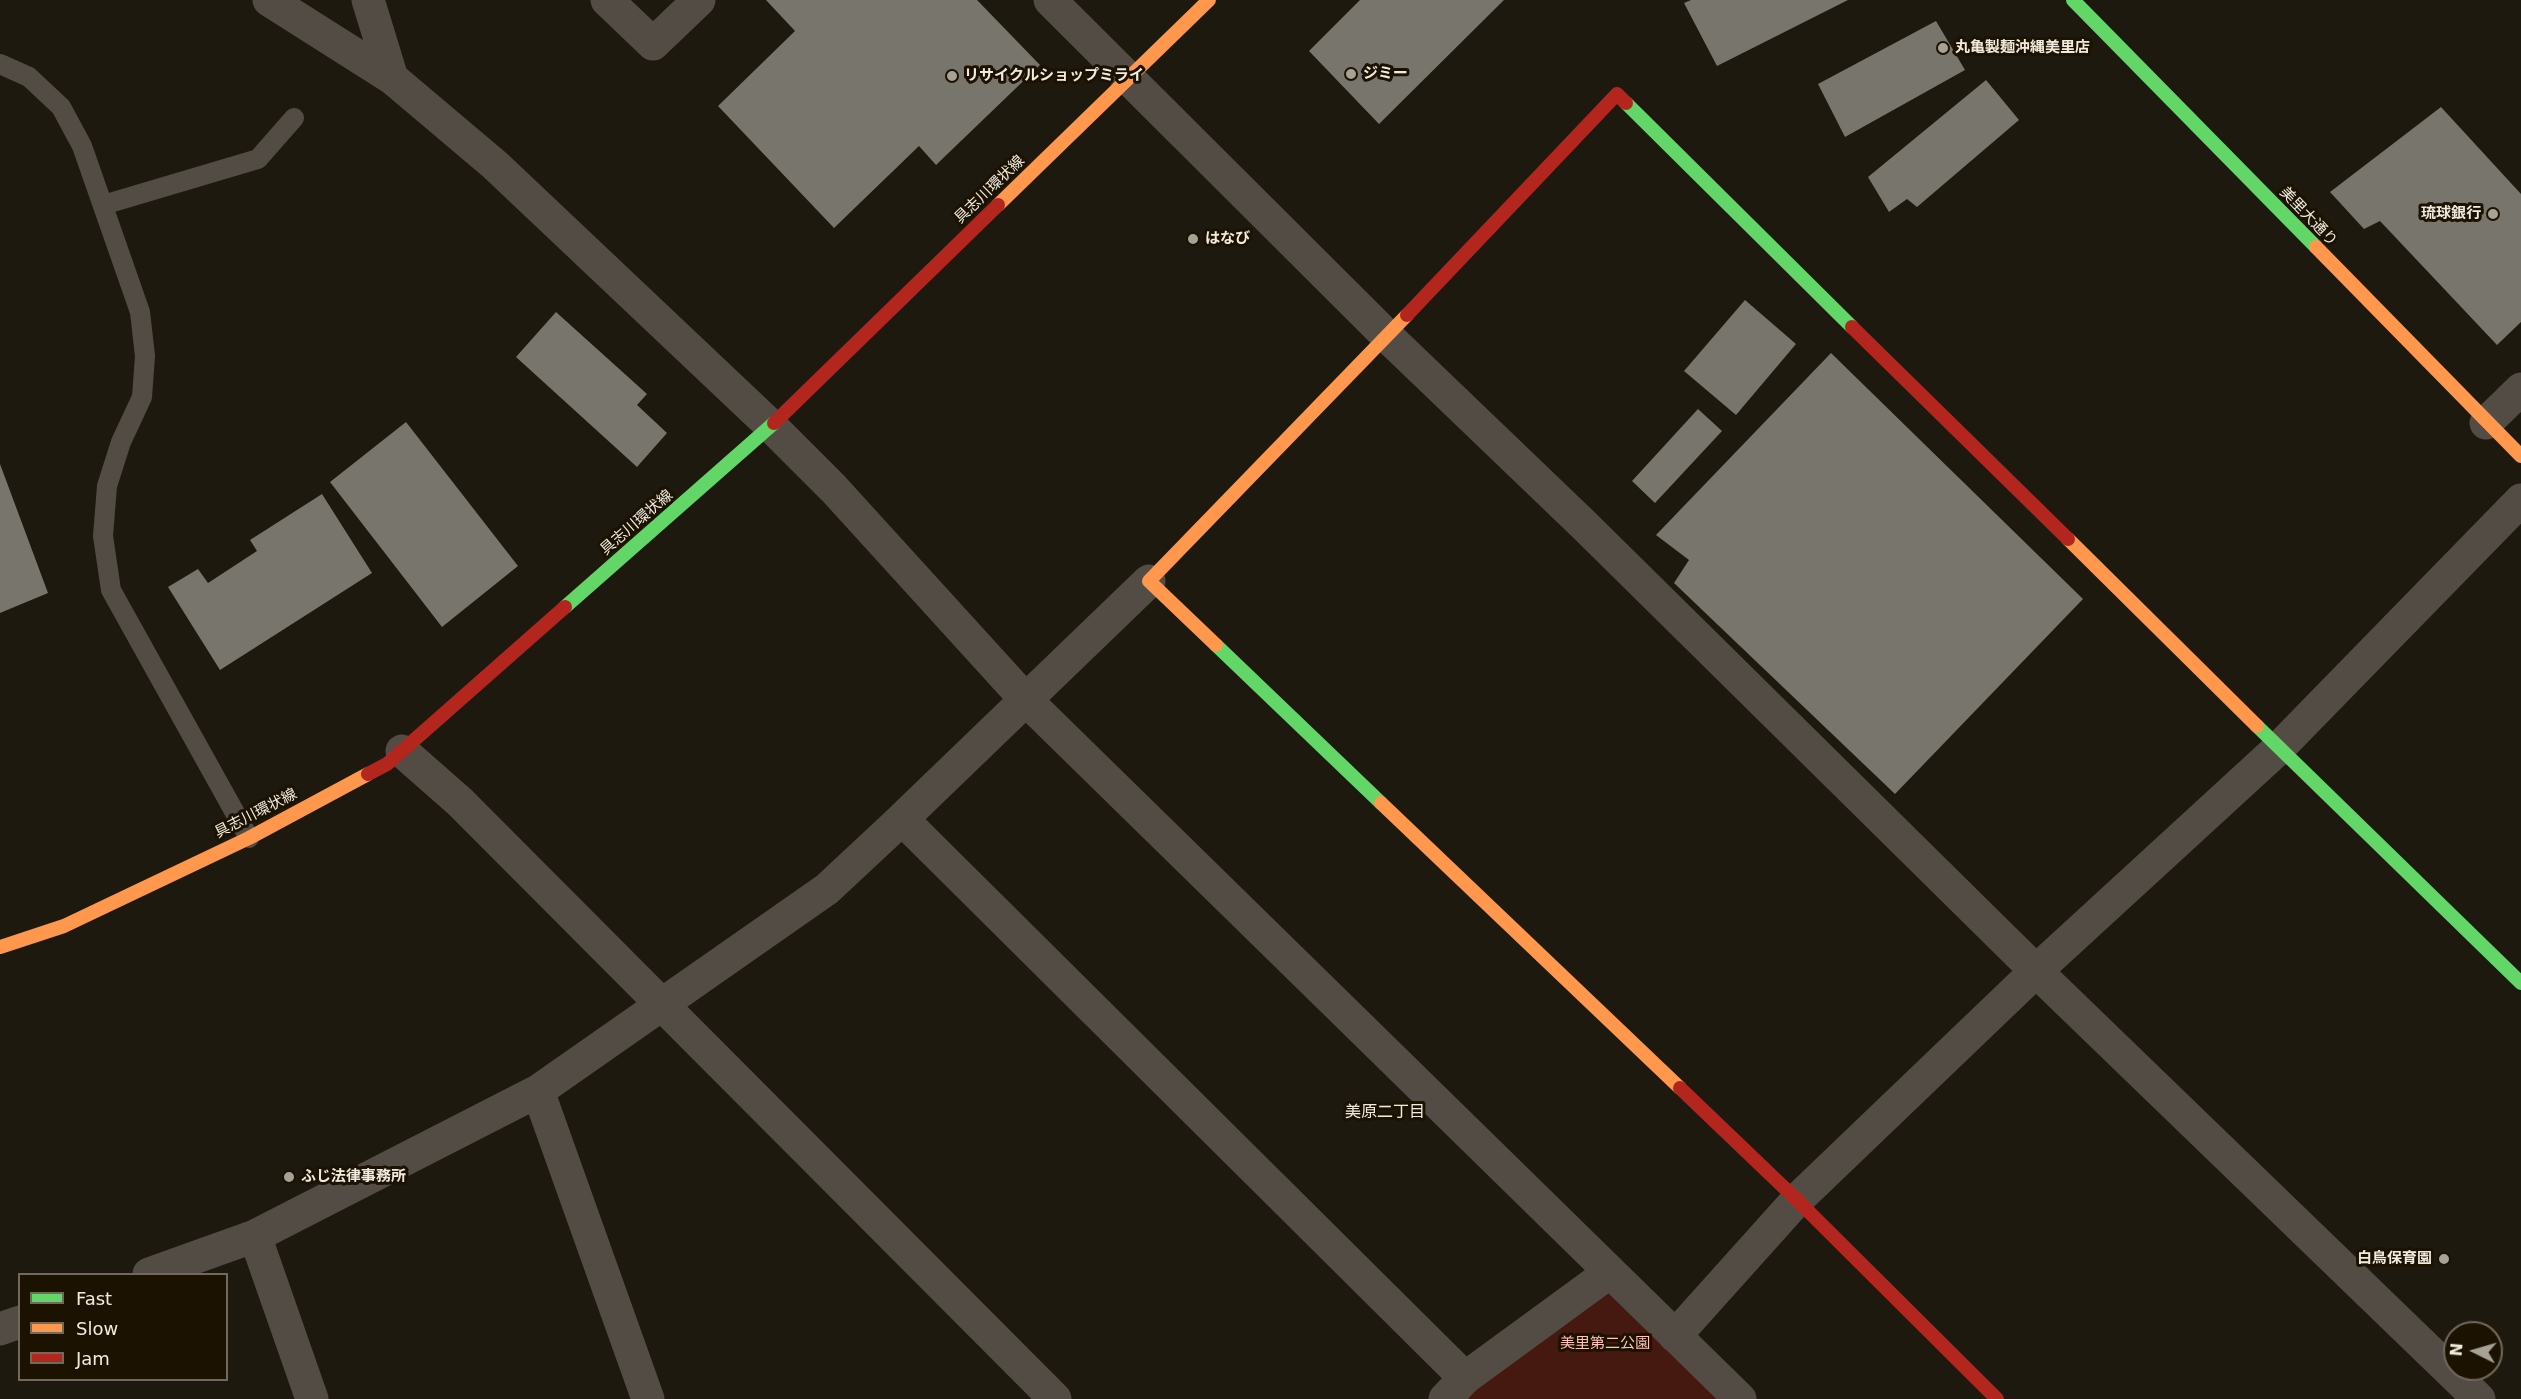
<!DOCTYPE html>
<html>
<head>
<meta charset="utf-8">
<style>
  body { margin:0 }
  #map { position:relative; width:2521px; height:1399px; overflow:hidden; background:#1e190f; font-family:"DejaVu Sans",sans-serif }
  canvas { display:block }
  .legend { position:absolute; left:18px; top:1273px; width:210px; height:108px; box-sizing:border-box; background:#1b1202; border:2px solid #71695a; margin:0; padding:8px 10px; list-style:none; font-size:18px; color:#f1ebdf }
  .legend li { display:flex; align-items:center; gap:12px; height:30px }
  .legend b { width:30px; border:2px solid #71695a }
  .north { position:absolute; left:2443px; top:1321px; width:60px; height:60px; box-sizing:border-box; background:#1b1202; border:2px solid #71695a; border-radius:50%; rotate:275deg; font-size:16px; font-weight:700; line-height:24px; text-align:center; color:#f1ebdf }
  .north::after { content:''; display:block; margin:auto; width:21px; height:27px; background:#a7a296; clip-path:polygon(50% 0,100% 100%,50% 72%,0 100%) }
</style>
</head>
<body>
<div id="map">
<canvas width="2521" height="1399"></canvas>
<ul class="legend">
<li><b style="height:8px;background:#63d668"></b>Fast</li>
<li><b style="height:8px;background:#ff974d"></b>Slow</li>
<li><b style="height:8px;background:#b3261e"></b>Jam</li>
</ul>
<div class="north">N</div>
</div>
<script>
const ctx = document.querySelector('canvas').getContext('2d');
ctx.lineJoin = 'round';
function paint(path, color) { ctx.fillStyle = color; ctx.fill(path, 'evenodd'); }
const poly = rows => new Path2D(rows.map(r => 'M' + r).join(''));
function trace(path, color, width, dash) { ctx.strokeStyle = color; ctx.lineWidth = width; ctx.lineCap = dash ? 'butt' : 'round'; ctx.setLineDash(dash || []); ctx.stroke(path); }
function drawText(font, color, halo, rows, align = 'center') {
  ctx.font = font + ' "DejaVu Sans","Noto Sans JP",sans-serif'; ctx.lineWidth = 6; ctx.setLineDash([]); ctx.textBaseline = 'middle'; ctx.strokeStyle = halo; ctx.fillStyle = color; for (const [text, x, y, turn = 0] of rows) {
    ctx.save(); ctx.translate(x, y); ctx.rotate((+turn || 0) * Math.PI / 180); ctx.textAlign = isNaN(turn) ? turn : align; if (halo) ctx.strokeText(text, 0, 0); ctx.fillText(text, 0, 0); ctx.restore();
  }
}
const green = poly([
  [1610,1272,1740,1399,1445,1399]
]);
const building = poly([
  [766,0,977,0,1040,65,936,165,919,146,834,228,718,106,795,31],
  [1360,0,1504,0,1379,124,1309,51],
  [1691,0,1848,0,1717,66,1684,3],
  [1936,21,1965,70,1845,137,1818,84],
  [1986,80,2019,120,1917,207,1907,199,1889,212,1868,177],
  [2441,107,2521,194,2521,322,2497,345,2380,221,2364,229,2330,192],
  [1745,300,1796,344,1736,415,1684,371],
  [556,312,647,394,637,405,667,433,637,467,516,357],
  [1831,353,2083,599,1895,794,1674,583,1689,560,1656,535],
  [1698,409,1722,431,1655,503,1632,481],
  [406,422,518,566,442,627,330,482],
  [0,464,48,593,0,613],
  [322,494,372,573,220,670,168,587,198,569,208,583,257,551,250,540]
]);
const lane = poly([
  [0,64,29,77,61,107,82,146,140,312,145,356,142,397,121,442,107,486,103,536,111,590,249,838],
  [103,205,258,159,294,118]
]);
const street = poly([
  [269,0,392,78,495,165,771,426,834,489,1026,700,1740,1399],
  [368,0,392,78],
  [607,0,653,44,699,0],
  [1050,0,1387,336,1584,525,2036,971,2479,1399],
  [2486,423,2521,389],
  [402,751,460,802,1055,1399],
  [902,819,1149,581],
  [538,1091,648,1399],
  [255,1236,312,1399],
  [149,1274,255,1236,538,1091,827,889,902,819,1465,1378],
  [0,1329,20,1322],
  [1675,1336,1797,1200,2036,971,2279,748,2521,500],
  [1445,1399,1465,1378,1610,1272]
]);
const fast = poly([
  [2073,0,2316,247],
  [1626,103,1852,327],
  [565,607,774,423],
  [1216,645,1381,803],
  [2257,726,2521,983]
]);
const slow = poly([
  [998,205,1209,0],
  [2316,247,2521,456],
  [2068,539,2257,726],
  [1216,645,1149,581,1407,315],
  [1381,803,1680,1088],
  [0,947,64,926,249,838,368,774]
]);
const jam = poly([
  [1407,315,1617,94,1626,103],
  [1852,327,2068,539],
  [774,423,998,205],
  [368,774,387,764,565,607],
  [1680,1088,1797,1200,1997,1399]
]);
const markers = [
  [1943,48,6,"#a7a296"],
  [1351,74,6,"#a7a296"],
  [952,76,6,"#a7a296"],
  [2493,214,6,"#a7a296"],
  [1193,239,6,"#a7a296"],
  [289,1177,6,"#a7a296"],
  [2444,1259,6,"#a7a296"]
];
const poiNames = [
  ["丸亀製麺沖縄美里店",1955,48],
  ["ジミー",1363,74],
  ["リサイクルショップミライ",964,76],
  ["琉球銀行",2481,214,"right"],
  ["はなび",1205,239],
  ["ふじ法律事務所",301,1177],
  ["白鳥保育園",2432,1259,"right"]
];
const streetNames = [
  ["具志川環状線",990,190,-44],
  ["美里大通り",2308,217,46],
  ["具志川環状線",637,523,-41],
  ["具志川環状線",256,814,-27]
];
const parkNames = [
  ["美里第二公園",1605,1344]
];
const neighbourhoodNames = [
  ["美原二丁目",1385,1113]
];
paint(green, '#451810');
paint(building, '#77756c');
trace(lane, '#534c45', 20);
trace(street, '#534c45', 33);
trace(fast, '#63d668', 14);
trace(slow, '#ff974d', 14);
trace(jam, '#b3261e', 14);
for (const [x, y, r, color] of markers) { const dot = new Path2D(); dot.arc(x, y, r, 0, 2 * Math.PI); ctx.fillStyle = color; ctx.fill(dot); trace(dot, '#1b1202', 2); }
drawText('bold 15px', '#f1ebdf', '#1b1202', poiNames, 'left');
drawText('15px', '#f1ebdf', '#1b1202', streetNames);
drawText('15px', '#ffc3b7', '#1b1202', parkNames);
drawText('16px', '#f1ebdf', '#1b1202', neighbourhoodNames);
</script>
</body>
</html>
